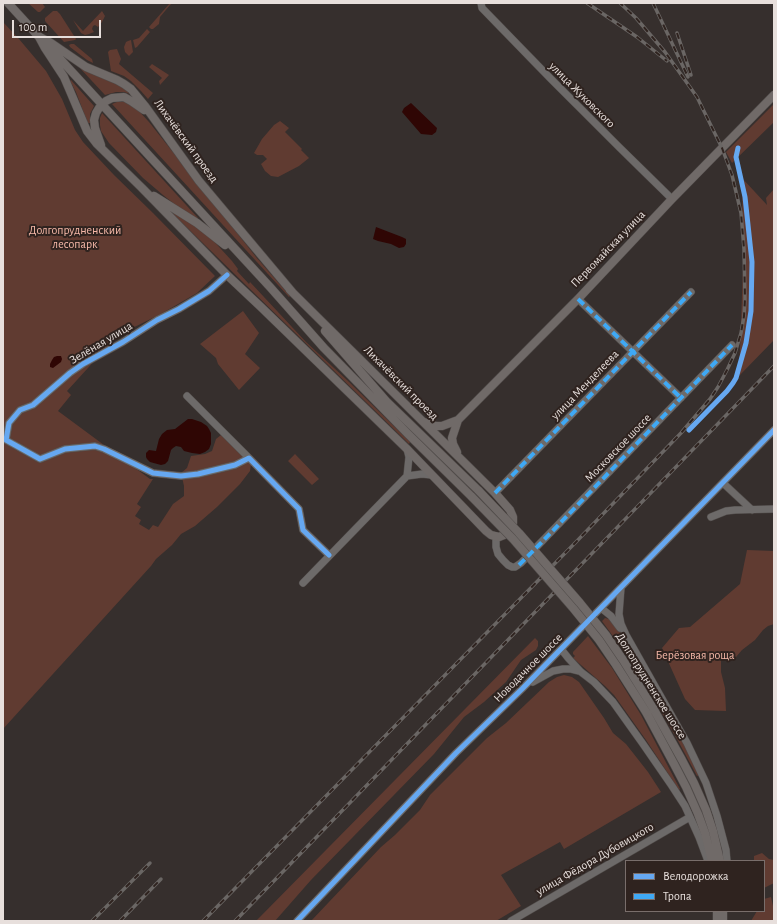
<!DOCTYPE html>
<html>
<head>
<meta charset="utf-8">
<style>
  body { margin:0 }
  #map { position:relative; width:777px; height:924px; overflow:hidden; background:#362f2d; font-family:"Alegreya Sans",sans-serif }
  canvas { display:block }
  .frame { position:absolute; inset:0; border:4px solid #e7dfdc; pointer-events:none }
  .legend { position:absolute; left:625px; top:860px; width:140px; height:52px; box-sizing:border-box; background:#2f231f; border:1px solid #796e6b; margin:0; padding:5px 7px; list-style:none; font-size:12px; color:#e7dfdc }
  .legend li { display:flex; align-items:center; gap:8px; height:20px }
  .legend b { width:20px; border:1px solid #796e6b }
  .scale { position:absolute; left:12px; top:20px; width:89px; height:18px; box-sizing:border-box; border:2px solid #e7dfdc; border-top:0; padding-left:5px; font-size:12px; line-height:14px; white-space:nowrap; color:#e7dfdc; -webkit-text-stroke:3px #2f231f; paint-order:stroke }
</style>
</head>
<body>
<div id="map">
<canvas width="777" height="924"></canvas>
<div class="frame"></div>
<ul class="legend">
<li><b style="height:5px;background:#66a8f1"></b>Велодорожка</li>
<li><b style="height:5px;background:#3fa9f5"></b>Тропа</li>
</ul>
<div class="scale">100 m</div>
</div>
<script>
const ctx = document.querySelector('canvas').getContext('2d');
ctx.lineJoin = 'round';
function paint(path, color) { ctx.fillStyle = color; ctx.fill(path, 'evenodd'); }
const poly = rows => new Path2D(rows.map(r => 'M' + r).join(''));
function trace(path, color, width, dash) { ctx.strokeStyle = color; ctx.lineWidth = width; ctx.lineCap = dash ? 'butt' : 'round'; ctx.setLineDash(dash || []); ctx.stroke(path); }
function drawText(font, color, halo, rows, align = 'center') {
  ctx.font = font + ' "Alegreya Sans",sans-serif'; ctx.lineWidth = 4; ctx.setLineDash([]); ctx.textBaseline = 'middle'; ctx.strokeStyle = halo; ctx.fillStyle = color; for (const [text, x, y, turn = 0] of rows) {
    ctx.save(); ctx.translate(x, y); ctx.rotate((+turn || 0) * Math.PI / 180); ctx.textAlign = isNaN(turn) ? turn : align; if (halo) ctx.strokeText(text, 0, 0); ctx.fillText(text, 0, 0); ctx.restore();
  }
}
const green = poly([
  [28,3,42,3,45,7,40,12,38,12],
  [170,3,173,3,170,5,160,17,159,24,153,29,151,29,149,27],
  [53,11,57,11,60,14,76,39,75,40,64,42,45,21,45,18],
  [102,11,105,16,102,22,98,27,95,25,93,26,92,29,94,32,89,34,85,35,81,33,73,20,83,31],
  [3,22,19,39,46,71,62,99,75,130,83,142,114,175,153,213,215,276,197,293,161,314,118,335,67,391,71,395,58,411,150,479,153,479,137,504,141,507,135,516,141,520,139,524,149,530,153,525,158,527,173,504,184,496,184,486,181,473,187,468,191,456,205,454,212,451,216,439,221,435,251,464,250,471,240,484,217,507,195,526,181,534,172,545,156,559,151,566,3,729],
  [147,29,150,32,137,47,135,48,133,40,139,38],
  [131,40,133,52,129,56,125,52,124,47,126,42,128,41],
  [71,44,74,44,92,59,93,63,87,60,70,47,69,45],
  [117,49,121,59,119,64,153,93,148,99,141,91,131,81,124,76,111,71,108,52,110,50],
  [152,64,169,75,160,85,159,81,162,78,149,67],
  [78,66,123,87,130,94,124,92,116,92,105,95],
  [71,80,94,106,90,114,90,123,88,123,85,116,76,92,70,81],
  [117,102,125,102,137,109,149,122,256,257,290,296,289,297,112,104],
  [774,104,774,122,732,163,726,152],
  [102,113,198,218,196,219,178,207,163,195,143,178,109,143,101,131,100,125,100,118],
  [280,121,289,128,285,132,302,149,301,150,309,158,299,166,278,177,271,176,265,171,261,164,267,159,263,155,257,155,254,153,262,139,274,125],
  [190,146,208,167,206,168,203,167,188,148],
  [742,178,767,205,766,198,774,189,774,340,739,376,743,267],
  [169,210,189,222,210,237,232,261,238,269,237,271,249,284,250,282,306,342,347,380,410,442,409,444],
  [243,311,259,333,245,354,260,368,239,390,218,364,216,358,200,344],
  [295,454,319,479,312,485,288,461],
  [747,550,774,551,774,624,768,626,763,630,755,640,742,650,736,657,728,653,721,660,721,672,725,688,726,711,695,710,685,699,662,648,679,628,690,627,740,584],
  [605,618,609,619,616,624,626,639,682,741,699,775,697,776,677,739,642,679,628,657,602,621],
  [588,636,612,668,641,715,680,789,679,790,646,740,614,695,605,686,573,658,575,656,573,654,573,652],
  [535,638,538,641,538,646,536,650,521,660,506,682,484,702,464,717,434,754,311,880,275,921,256,921],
  [564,675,572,677,579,682,604,718,613,733,626,744,648,772,661,792,564,849,560,842,501,875,521,906,496,921,311,921,381,847,395,835,420,810,430,795,487,738,506,723,549,682,557,677],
  [762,853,769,859,774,860,774,883,764,888,764,861,754,861,754,856],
  [771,897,773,906,774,921,751,921,757,911,764,911,764,899]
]);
const water = poly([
  [411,103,437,128,436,132,432,135,421,134,402,112,404,108],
  [376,227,402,237,406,239,406,244,404,247,399,248,391,244,378,241,373,239],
  [57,356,61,356,62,359,61,362,53,368,50,367,50,364,52,360,54,357],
  [188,419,192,419,201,422,207,426,209,429,211,433,211,444,209,449,205,452,200,454,192,453,184,451,181,447,176,446,173,448,171,450,168,461,165,464,161,465,150,462,147,459,146,457,146,453,149,450,156,451,159,439,162,434,167,430,175,429]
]);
const minor = poly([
  [481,3,482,8,550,78,620,148,672,199],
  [227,275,209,291,179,309,157,320,123,342,83,364,70,373,33,405,20,410,9,423,6,440,40,459,65,449,95,446,104,449,153,473,162,474,181,476,198,474,235,465,249,458,299,509,303,530,329,555],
  [578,299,681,398],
  [187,396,249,458],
  [407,476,422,474,431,475],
  [723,483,752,510],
  [495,493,691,292],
  [711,517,726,511,735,510,774,509],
  [496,536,496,547,498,554,503,560,508,565,512,567,515,567,521,563,732,345],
  [303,583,407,476,409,457,407,449],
  [621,588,619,614,621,624,626,635,687,743,706,783,717,816,726,850,727,861],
  [601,608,611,616,620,628],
  [561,649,569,659,581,672,594,682,613,702,643,744,672,786,685,806,699,837,708,861],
  [533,682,553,671,563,669,571,669,579,671],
  [297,921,456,753,522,689,774,430],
  [511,921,690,817]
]);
const major = poly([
  [8,3,40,38],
  [38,35,45,48,64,77,70,91,87,131,97,144,142,188,227,275,262,308,407,449,486,531,491,535,499,537,504,535,511,528,513,523,513,517,510,510,495,493,290,290],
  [38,36,51,43,86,67,117,80,124,84,131,89,145,106,199,181,293,293],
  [50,48,270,287,324,348,408,434,472,497],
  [101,145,95,128,94,120,96,113,99,108,106,101,112,98,124,97,131,101,144,110],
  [154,196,197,223,225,245],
  [325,331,386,401],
  [383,398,479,491],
  [424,422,436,426,442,426,458,420,578,299,672,199,774,95],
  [457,452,453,444,452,438,458,420],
  [653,708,682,760,694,783,706,810,713,831,720,861],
  [646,712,674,764,686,787,698,814,705,833,712,861],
  [717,921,717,911],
  [723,921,723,911]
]);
const rail = poly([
  [587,3,637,37,667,61],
  [653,3,688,77],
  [677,33,691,75],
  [92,921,150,863],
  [120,921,161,879],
  [203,921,576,542,681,433,710,399,718,387,727,370,735,353,741,333,744,316,745,299,744,249,741,213,732,175,722,148,697,97,665,52,636,18,620,3],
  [235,921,774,366]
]);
const majorBridge = poly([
  [479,491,519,533,580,603,606,635,623,660,653,708],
  [472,497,513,539,573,608,599,640,616,665,646,712]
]);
const quiet = poly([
  [578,299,681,398],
  [495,493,691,292],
  [519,565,540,544,732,345]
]);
const cycleway = poly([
  [227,275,209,291,179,309,157,320,123,342,83,364,70,373,33,405,20,410,9,423,6,440,40,459,65,449,95,446,104,449,153,473,162,474,181,476,198,474,235,465,249,458,299,509,303,530,329,555],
  [689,430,727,391,733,383,736,378,746,343,751,311,752,262,745,197,736,157,738,148],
  [297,921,456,753,522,689,774,430]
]);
const streetNames = [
  ["улица Жуковского",582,95,45],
  ["Лихачёвский проезд",186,141,54],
  ["Первомайская улица",608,249,-46],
  ["Зелёная улица",101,343,-31],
  ["Лихачёвский проезд",401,383,45],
  ["улица Менделеева",585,385,-46],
  ["Московское шоссе",618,448,-46],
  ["Новодачное шоссе",528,668,-45],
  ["Долгопрудненское шоссе",651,686,58],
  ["улица Фёдора Дубовицкого",595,859,-30]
];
const parkNames = [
  ["Долгопрудненский",75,230],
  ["лесопарк",75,244],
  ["Берёзовая роща",695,655]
];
paint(green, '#603b31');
paint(water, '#2f0604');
trace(minor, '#514c4a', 8);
trace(major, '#514c4a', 9);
trace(minor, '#6d6a69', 7);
trace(major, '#706a68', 8);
trace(rail, '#6a6664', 3.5);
trace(rail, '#2f231f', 2, [6]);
trace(majorBridge, '#514c4a', 9, []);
trace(majorBridge, '#706a68', 8);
trace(quiet, '#3fa9f5', 4, [8, 4]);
trace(cycleway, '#66a8f1', 5);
drawText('12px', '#e7dfdc', '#2f231f', streetNames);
drawText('12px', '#f5b8a8', '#2f231f', parkNames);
</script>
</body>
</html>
